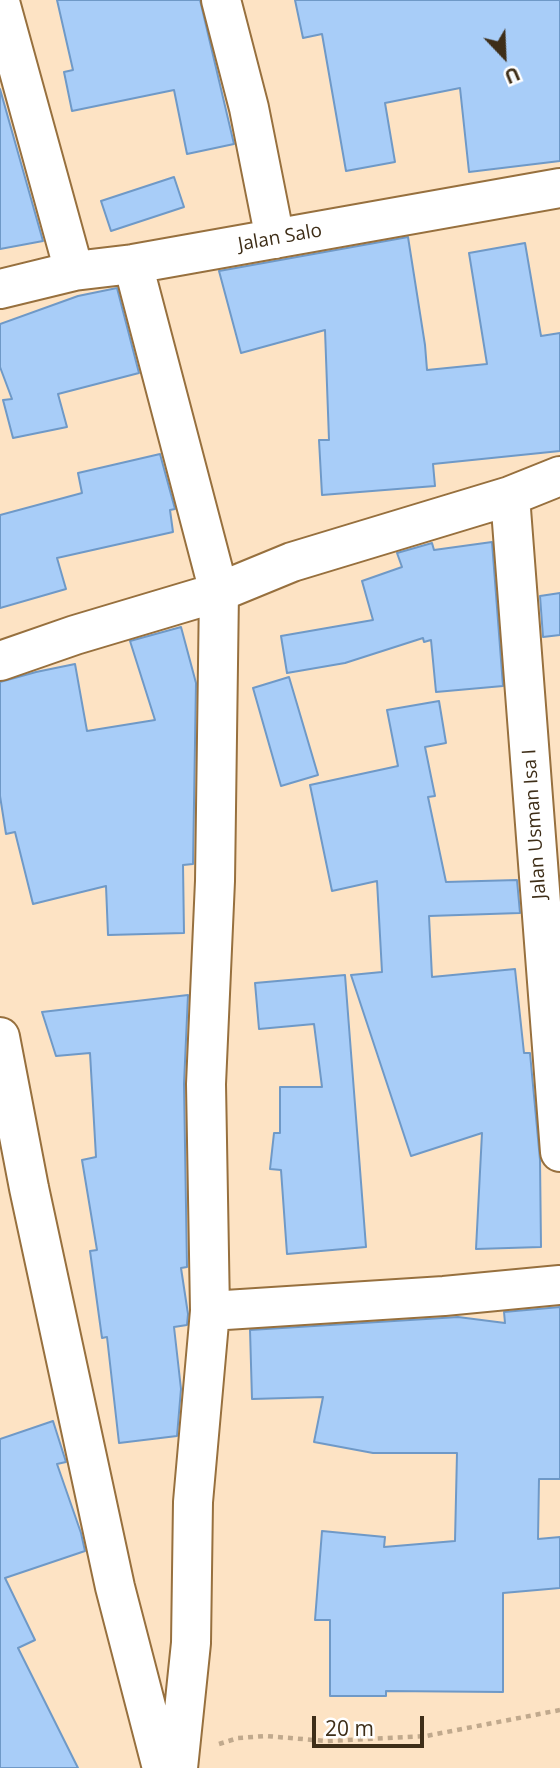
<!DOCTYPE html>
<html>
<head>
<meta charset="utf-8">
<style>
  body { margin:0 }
  #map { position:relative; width:560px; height:1768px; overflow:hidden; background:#fde3c4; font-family:"Open Sans",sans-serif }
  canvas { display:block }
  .north { position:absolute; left:469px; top:21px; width:70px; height:70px; -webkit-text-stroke:5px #fff; paint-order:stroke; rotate:157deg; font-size:19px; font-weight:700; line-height:28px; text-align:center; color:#3e2e18 }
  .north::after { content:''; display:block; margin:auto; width:24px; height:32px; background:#3e2e18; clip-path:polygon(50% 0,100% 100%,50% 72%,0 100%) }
  .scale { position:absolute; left:312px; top:1716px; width:112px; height:32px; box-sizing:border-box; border:4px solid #3e2e18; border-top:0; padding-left:9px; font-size:21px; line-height:24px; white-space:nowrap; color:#3e2e18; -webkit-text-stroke:5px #fff; paint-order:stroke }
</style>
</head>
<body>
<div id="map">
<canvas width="560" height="1768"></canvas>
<div class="north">U</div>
<div class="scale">20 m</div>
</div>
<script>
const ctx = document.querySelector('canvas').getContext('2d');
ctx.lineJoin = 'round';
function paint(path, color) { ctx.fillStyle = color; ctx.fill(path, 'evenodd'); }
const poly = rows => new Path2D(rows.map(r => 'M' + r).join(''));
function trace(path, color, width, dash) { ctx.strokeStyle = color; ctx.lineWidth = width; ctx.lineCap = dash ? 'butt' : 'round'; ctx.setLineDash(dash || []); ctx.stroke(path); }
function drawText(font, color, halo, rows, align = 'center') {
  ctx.font = font + ' "Open Sans",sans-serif'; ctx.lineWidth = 5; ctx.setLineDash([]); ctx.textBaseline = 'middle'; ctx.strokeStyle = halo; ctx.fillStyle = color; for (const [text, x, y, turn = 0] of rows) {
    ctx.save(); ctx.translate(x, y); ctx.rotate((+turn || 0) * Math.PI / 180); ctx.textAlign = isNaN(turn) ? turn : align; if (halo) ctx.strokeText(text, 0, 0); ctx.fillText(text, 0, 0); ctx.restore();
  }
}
const building = poly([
  [57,0,200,0,234,144,187,154,174,90,72,111,64,72,73,70,57,0],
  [295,0,560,0,560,161,469,172,460,88,385,103,395,162,346,171,322,34,303,38,295,0],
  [0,89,43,241,0,249,0,89],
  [174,177,184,207,111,231,101,201,174,177],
  [408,237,425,345,427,370,487,364,469,253,525,243,541,336,560,333,560,451,433,464,435,486,322,495,319,440,329,440,325,330,241,353,219,271,408,237],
  [117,288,139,373,58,394,67,427,13,438,3,400,12,399,0,367,0,324,78,296,117,288],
  [160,454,175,509,170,510,173,532,57,558,66,589,0,608,0,515,82,493,78,473,160,454],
  [492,542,503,686,436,692,431,640,424,642,423,638,345,663,287,673,281,636,373,620,362,581,402,567,397,553,432,543,434,550,492,542],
  [560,593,560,635,543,637,540,596,560,593],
  [181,627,196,683,193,864,183,865,184,933,108,935,106,886,33,904,15,832,6,834,0,796,0,682,36,672,75,664,87,731,155,720,130,641,181,627],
  [289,677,318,775,281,786,253,688,289,677],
  [439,701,446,743,425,747,435,796,428,797,446,882,517,880,520,913,429,916,432,977,515,969,524,1053,530,1053,540,1160,541,1247,476,1249,482,1133,411,1156,351,975,382,972,377,881,332,891,310,785,398,766,387,710,439,701],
  [345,975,366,1247,287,1254,281,1170,270,1169,274,1133,280,1133,280,1087,322,1087,314,1024,259,1029,255,983,345,975],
  [188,995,184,1084,187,1267,181,1268,188,1314,187,1325,174,1327,181,1389,177,1436,119,1443,107,1337,102,1338,90,1251,97,1250,82,1160,96,1157,90,1053,56,1056,42,1012,188,995],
  [560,1307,560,1479,539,1479,538,1539,560,1537,560,1588,503,1593,503,1692,386,1691,386,1696,330,1696,330,1620,315,1620,322,1531,385,1537,384,1547,455,1541,457,1453,373,1453,314,1442,323,1397,252,1399,250,1330,458,1317,505,1323,504,1312,560,1307],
  [53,1421,66,1462,57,1464,81,1533,85,1551,5,1578,35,1640,18,1648,78,1768,0,1768,0,1439,53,1421]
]);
const path = poly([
  [219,1744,238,1738,266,1736,326,1741,426,1736,560,1710]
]);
const minor = poly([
  [221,0,249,108,275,239],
  [0,2,74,271],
  [133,264,219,592,215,881,206,1084,210,1311,193,1502,191,1643,178,1768],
  [0,289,74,271,133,264,560,188],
  [510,496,560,1152],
  [0,661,75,635,219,592,292,562,510,496,560,476],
  [0,1037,29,1188,115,1587,162,1768],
  [210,1311,444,1296,560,1285]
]);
const streetNames = [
  ["Jalan Salo",280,238,-10],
  ["Jalan Usman Isa I",535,824,-94]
];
paint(building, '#a8cdf8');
trace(building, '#6f99c7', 2);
trace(minor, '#97703e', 42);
trace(path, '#c0a98d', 4.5, [5, 5]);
trace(minor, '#fff', 38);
drawText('19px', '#3e2e18', '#fff', streetNames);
</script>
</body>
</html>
